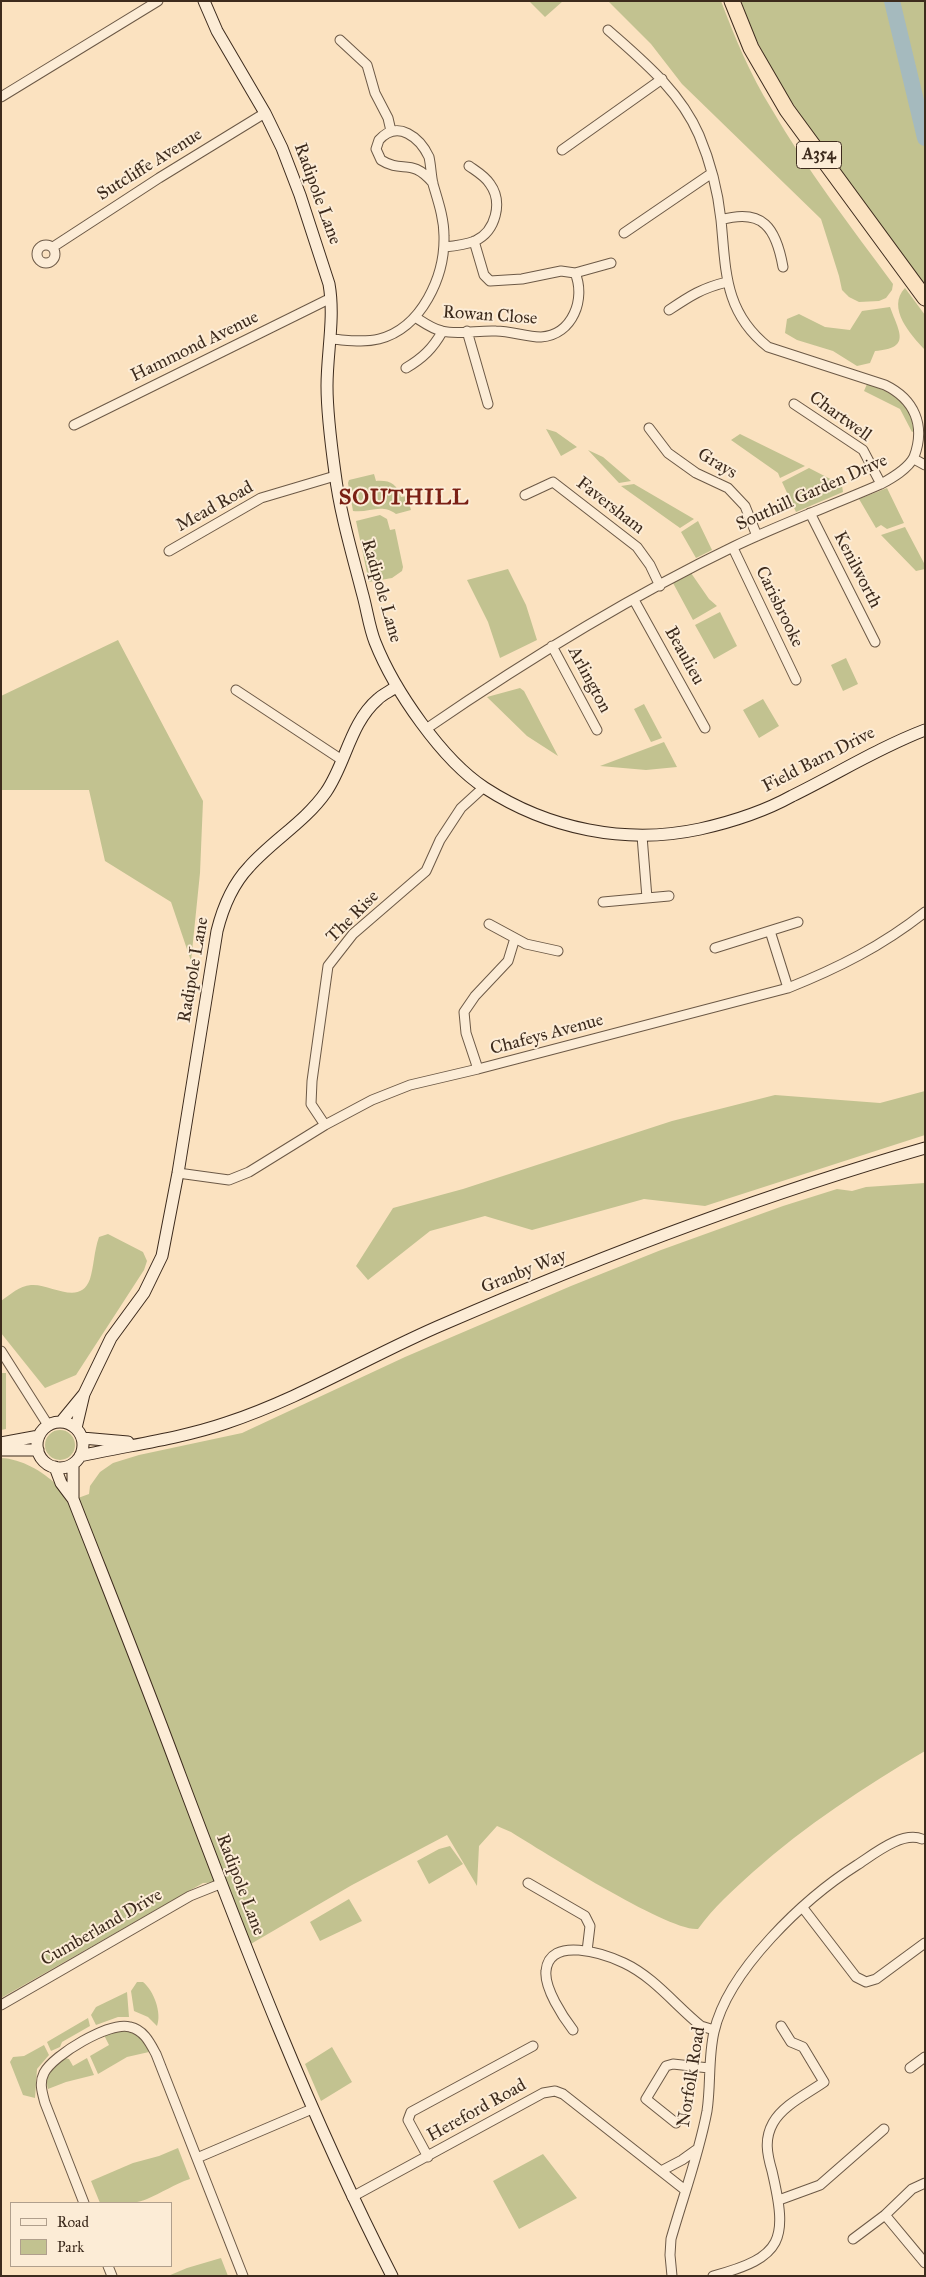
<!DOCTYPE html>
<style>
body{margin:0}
#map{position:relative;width:926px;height:2277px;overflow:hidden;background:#fbe2c0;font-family:"IM FELL Great Primer",serif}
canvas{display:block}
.frame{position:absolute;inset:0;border:2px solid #3d2b1d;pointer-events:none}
.legend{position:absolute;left:10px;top:2202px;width:162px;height:65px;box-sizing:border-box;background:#fcecd6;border:1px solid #b09f8c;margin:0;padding:6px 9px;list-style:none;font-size:15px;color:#3d2b1d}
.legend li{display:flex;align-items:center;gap:10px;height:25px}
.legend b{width:25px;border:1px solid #b09f8c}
</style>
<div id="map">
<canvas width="926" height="2277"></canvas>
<div class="frame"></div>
<ul class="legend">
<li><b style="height:6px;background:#fcecd6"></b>Road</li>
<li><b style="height:14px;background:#c2c290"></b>Park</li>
</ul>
</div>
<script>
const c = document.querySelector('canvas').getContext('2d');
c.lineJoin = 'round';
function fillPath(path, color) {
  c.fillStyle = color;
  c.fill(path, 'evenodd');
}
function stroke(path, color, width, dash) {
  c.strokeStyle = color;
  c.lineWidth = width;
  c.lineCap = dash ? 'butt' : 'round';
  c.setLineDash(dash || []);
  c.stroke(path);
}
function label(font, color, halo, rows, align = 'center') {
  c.font = font + ' "IM FELL Great Primer",serif';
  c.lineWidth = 4;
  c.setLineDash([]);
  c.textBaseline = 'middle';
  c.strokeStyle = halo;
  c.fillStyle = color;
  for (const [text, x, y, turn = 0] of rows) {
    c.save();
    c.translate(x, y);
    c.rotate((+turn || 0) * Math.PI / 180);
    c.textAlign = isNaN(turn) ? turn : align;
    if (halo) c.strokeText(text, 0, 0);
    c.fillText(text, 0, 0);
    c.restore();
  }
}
fillPath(new Path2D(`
 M529 1H563L545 17Z
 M608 1H721C735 38 750 74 771 108 807 170 851 227 893 284L892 290 886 298 879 301 859 302 849 297 842 290 839 276 821 219 682 84 651 44Z
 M741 1H925V286C895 246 866 206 837 166 800 115 761 62 741 1Z
 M905 288 925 315V350C911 335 886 308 905 288Z
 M890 307C899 332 912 348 875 351L870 363 857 366 833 351 797 340 785 333 787 319 799 314 825 327 850 330 862 311Z
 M867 384C893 393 910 400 914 431L912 432 900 409 864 391Z
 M546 429 556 432 577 447 561 456Z
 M740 434 805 466 780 478 778 473 731 440Z
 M588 450 603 457 631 481 619 483Z
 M809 468 842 485 843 492 796 512 782 482Z
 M374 474 376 481C390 480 397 484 401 497L407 496 411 510 396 514C381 503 370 513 353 511L348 483 349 480Z
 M634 484 694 519 680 528 621 486Z
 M887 488 904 523 887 529 881 525 876 528 859 499Z
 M380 515 387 519 390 530 395 529 403 567 402 571 392 578 369 582 356 521Z
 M698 521 712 550 696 558 681 532Z
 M905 527 925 565V569L916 571 881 535Z
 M508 569 526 605 537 640 500 658 488 622 467 580Z
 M691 573 709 599 717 606 693 620 673 583Z
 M720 612 737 646 714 659 695 625Z
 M118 640 203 801 200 873 191 961 171 902 105 861 89 790H1V696Z
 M846 658 858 684 843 691 831 665Z
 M520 688 524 691 558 756 527 736 487 697Z
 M763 699 779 726 759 738 743 710Z
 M644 704 662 738 651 742 634 709Z
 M664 742 677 767 646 770 600 766Z
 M925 1091V1135L705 1206 644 1199 532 1230 485 1216 430 1231 368 1280 356 1266 393 1208 463 1189 672 1121 775 1095 880 1103Z
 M925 1183V1751C864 1787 806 1825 753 1872 733 1890 714 1907 698 1929 669 1932 542 1851 511 1832L497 1826 479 1846 477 1886 447 1835 352 1885 249 1945 225 1882 203 1883 1 1998V1458C22 1459 42 1471 57 1485 61 1490 63 1497 67 1502L89 1494 90 1486 100 1472 113 1463 139 1455 242 1433 405 1357 571 1286 661 1250 783 1206 837 1189 852 1191 866 1187Z
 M108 1234 143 1252 147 1261 144 1270 76 1375 45 1388 1 1333V1301C11 1294 19 1286 31 1285 50 1283 80 1307 90 1279 94 1266 94 1251 99 1237Z
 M1 1373H6V1429L1 1430Z
 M45 1445a15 15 0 1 1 30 0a15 15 0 1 1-30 0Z
 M450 1846 463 1864 429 1884 417 1861 439 1849Z
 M349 1899 362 1921 320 1941 310 1922Z
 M137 1982H143C154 1991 162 2013 157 2026L148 2017 134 2011 131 1991Z
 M127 1992 129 2017H118L96 2025 91 2015 96 2007Z
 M88 2018 90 2026 62 2042 60 2047 51 2051 47 2042Z
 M124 2030C137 2034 144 2038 149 2052L127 2057 98 2074 90 2056 109 2045 104 2035Z
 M44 2045 49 2055 37 2069 35 2098 23 2095 10 2062 13 2057 24 2056Z
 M332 2047 352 2082 321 2101 305 2064Z
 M65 2058 69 2059 73 2066 87 2058 94 2075 66 2082 48 2089C44 2074 54 2065 65 2058Z
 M178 2148 190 2179C174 2184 162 2193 147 2199 133 2205 115 2203 100 2203L91 2181 133 2163 159 2156Z
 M543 2154 577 2198 519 2229 493 2181Z
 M221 2258 228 2276H168L187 2268Z`), '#c2c290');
stroke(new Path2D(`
 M892 1 925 138`), '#a5babe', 16);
const street = new Path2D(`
 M340 40 367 65 375 93 388 118 391 131
 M1 97 158 1
 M562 150 662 79
 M721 220C763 208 776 228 783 267
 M624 233 712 173
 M474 241 484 275 490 281 522 279 561 271 575 273 611 263
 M37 254a9 9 0 1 1 18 0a9 9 0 1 1-18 0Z
 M53 247 159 178 265 113
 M444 247C455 246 465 245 475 241 496 231 503 202 490 184 485 176 476 171 469 166
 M669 310C690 296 702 288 727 282
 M415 317C423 322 432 329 442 331 458 335 479 330 496 331 511 331 526 337 541 337 573 335 586 298 575 273
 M467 331 488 404
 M330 339C347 340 363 343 379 339 422 328 445 276 444 236 444 218 438 201 433 184 431 175 431 166 429 157 420 138 398 119 379 140L376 149 381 160C403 174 411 157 433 183
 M406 368C423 358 433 348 442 332
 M794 404 863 450 881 484
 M74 425 331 298
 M649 428 668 453 696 473 728 488 745 506 757 536
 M914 459 925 465
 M525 495 553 482 637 547 650 565 660 586
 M810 513 875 642
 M733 548 796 680
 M169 551 261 498 335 476
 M634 600 705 728
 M552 646 597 730
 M236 690 342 760
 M426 729C525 661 627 598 735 546 783 523 833 505 881 484 892 478 908 469 914 457 926 425 914 399 885 385L768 347C724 312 726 271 721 220 718 192 710 161 699 135 680 91 643 61 608 30
 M642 836 647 898
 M603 902 669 896
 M489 924 526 944 558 951
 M770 931 788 988
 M715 948 798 922
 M478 1069 466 1033 464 1012 475 996 508 961 515 938
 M325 1125 311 1104 312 1081 328 966 353 934 426 871 440 840 461 808 484 787
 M178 1173 229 1180 249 1172 325 1125 372 1100 410 1085 478 1069 788 988C838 968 882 946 925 912
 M1 1351 48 1425
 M528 1883 585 1916 590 1926 587 1951
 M803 1908 856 1977 866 1982 876 1979 925 1943
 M1 2005 190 1896 220 1884
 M573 2030C563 2017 544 1988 546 1971 549 1935 605 1954 624 1963 654 1977 676 2006 701 2026L714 2030
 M910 2068 925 2057
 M676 2123 646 2099 666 2066 673 2064 709 2068
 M428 2157 408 2120 411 2112 533 2046
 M197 2158 312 2109
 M661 2171 682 2160 696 2150
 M352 2197 543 2093 555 2091 563 2094 685 2190
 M779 2200 820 2185 884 2129
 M84 2203 45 2103C42 2092 39 2083 44 2073 53 2055 110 2021 130 2027 144 2030 150 2043 156 2054L243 2276
 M885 2215 925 2263
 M853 2239 885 2215 912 2189 925 2183
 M108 2266 112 2276
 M672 2276 670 2255 671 2239C683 2197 699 2154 707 2111 711 2085 708 2058 714 2032 728 1970 805 1898 857 1865 874 1854 902 1831 922 1839
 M713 2276C784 2257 788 2240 772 2171 767 2154 764 2139 773 2123 783 2105 807 2094 824 2082L803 2047 791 2042 781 2026`);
const secondary = new Path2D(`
 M204 1 217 31 265 113 282 148 300 195 329 284C335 318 327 352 327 386 327 415 331 444 335 473 340 513 352 553 362 592 367 609 369 627 375 642 394 690 442 760 485 788 548 829 626 845 700 829 731 822 765 811 792 796 837 774 878 748 925 730
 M61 1422 84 1394 111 1338 144 1293 162 1256 178 1173 217 931C223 907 232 885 249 867 273 840 305 822 326 792 346 763 350 723 378 699 383 694 391 691 397 686
 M37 1445a23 23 0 1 1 46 0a23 23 0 1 1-46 0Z
 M76 1428 84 1394
 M82 1438 128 1442
 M1 1443 39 1436
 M1 1450H38
 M80 1456C129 1445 179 1439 226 1423 302 1398 371 1355 444 1324 601 1256 761 1195 925 1148
 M73 1464V1499
 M55 1467 61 1483 73 1499C109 1591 146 1683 180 1775 244 1945 309 2114 392 2276`);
const highway = new Path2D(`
 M732 1 751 48 787 110 925 298`);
stroke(street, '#6c5946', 11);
stroke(secondary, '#3d2b1d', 13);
stroke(highway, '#3d2b1d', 17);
stroke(street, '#fcecd6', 9);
stroke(secondary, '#fcecd6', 11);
stroke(highway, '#fbe2c0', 15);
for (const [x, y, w] of [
 [819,155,45]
]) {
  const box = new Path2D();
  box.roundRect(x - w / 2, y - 13.5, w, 27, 4);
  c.fillStyle = '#fcecd6';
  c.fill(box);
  stroke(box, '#3d2b1d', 1);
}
label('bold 16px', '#3d2b1d', null, [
 ["A354",819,155]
]);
label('18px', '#3d2b1d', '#fcecd6', [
 ["Sutcliffe Avenue",150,165,-32],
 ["Radipole Lane",317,194,70],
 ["Rowan Close",490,316,4],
 ["Hammond Avenue",195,347,-26],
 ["Chartwell",840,417,36],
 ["Grays",717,464,31],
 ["Southill Garden Drive",812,493,-24],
 ["Faversham",610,506,38],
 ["Mead Road",215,507,-29],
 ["Kenilworth",857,570,63],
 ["Radipole Lane",381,591,74],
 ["Carisbrooke",779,607,64],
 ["Beaulieu",684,656,61],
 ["Arlington",589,680,62],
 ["Field Barn Drive",819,760,-27],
 ["The Rise",353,917,-45],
 ["Radipole Lane",194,970,-80],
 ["Chafeys Avenue",547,1035,-15],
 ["Granby Way",524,1272,-22],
 ["Radipole Lane",240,1885,69],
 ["Cumberland Drive",102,1928,-30],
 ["Norfolk Road",692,2077,-81],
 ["Hereford Road",477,2111,-29]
]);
c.letterSpacing = '1px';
label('bold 22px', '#7a1f14', '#fcecd6', [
 ["SOUTHILL",404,499]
]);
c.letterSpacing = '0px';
</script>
